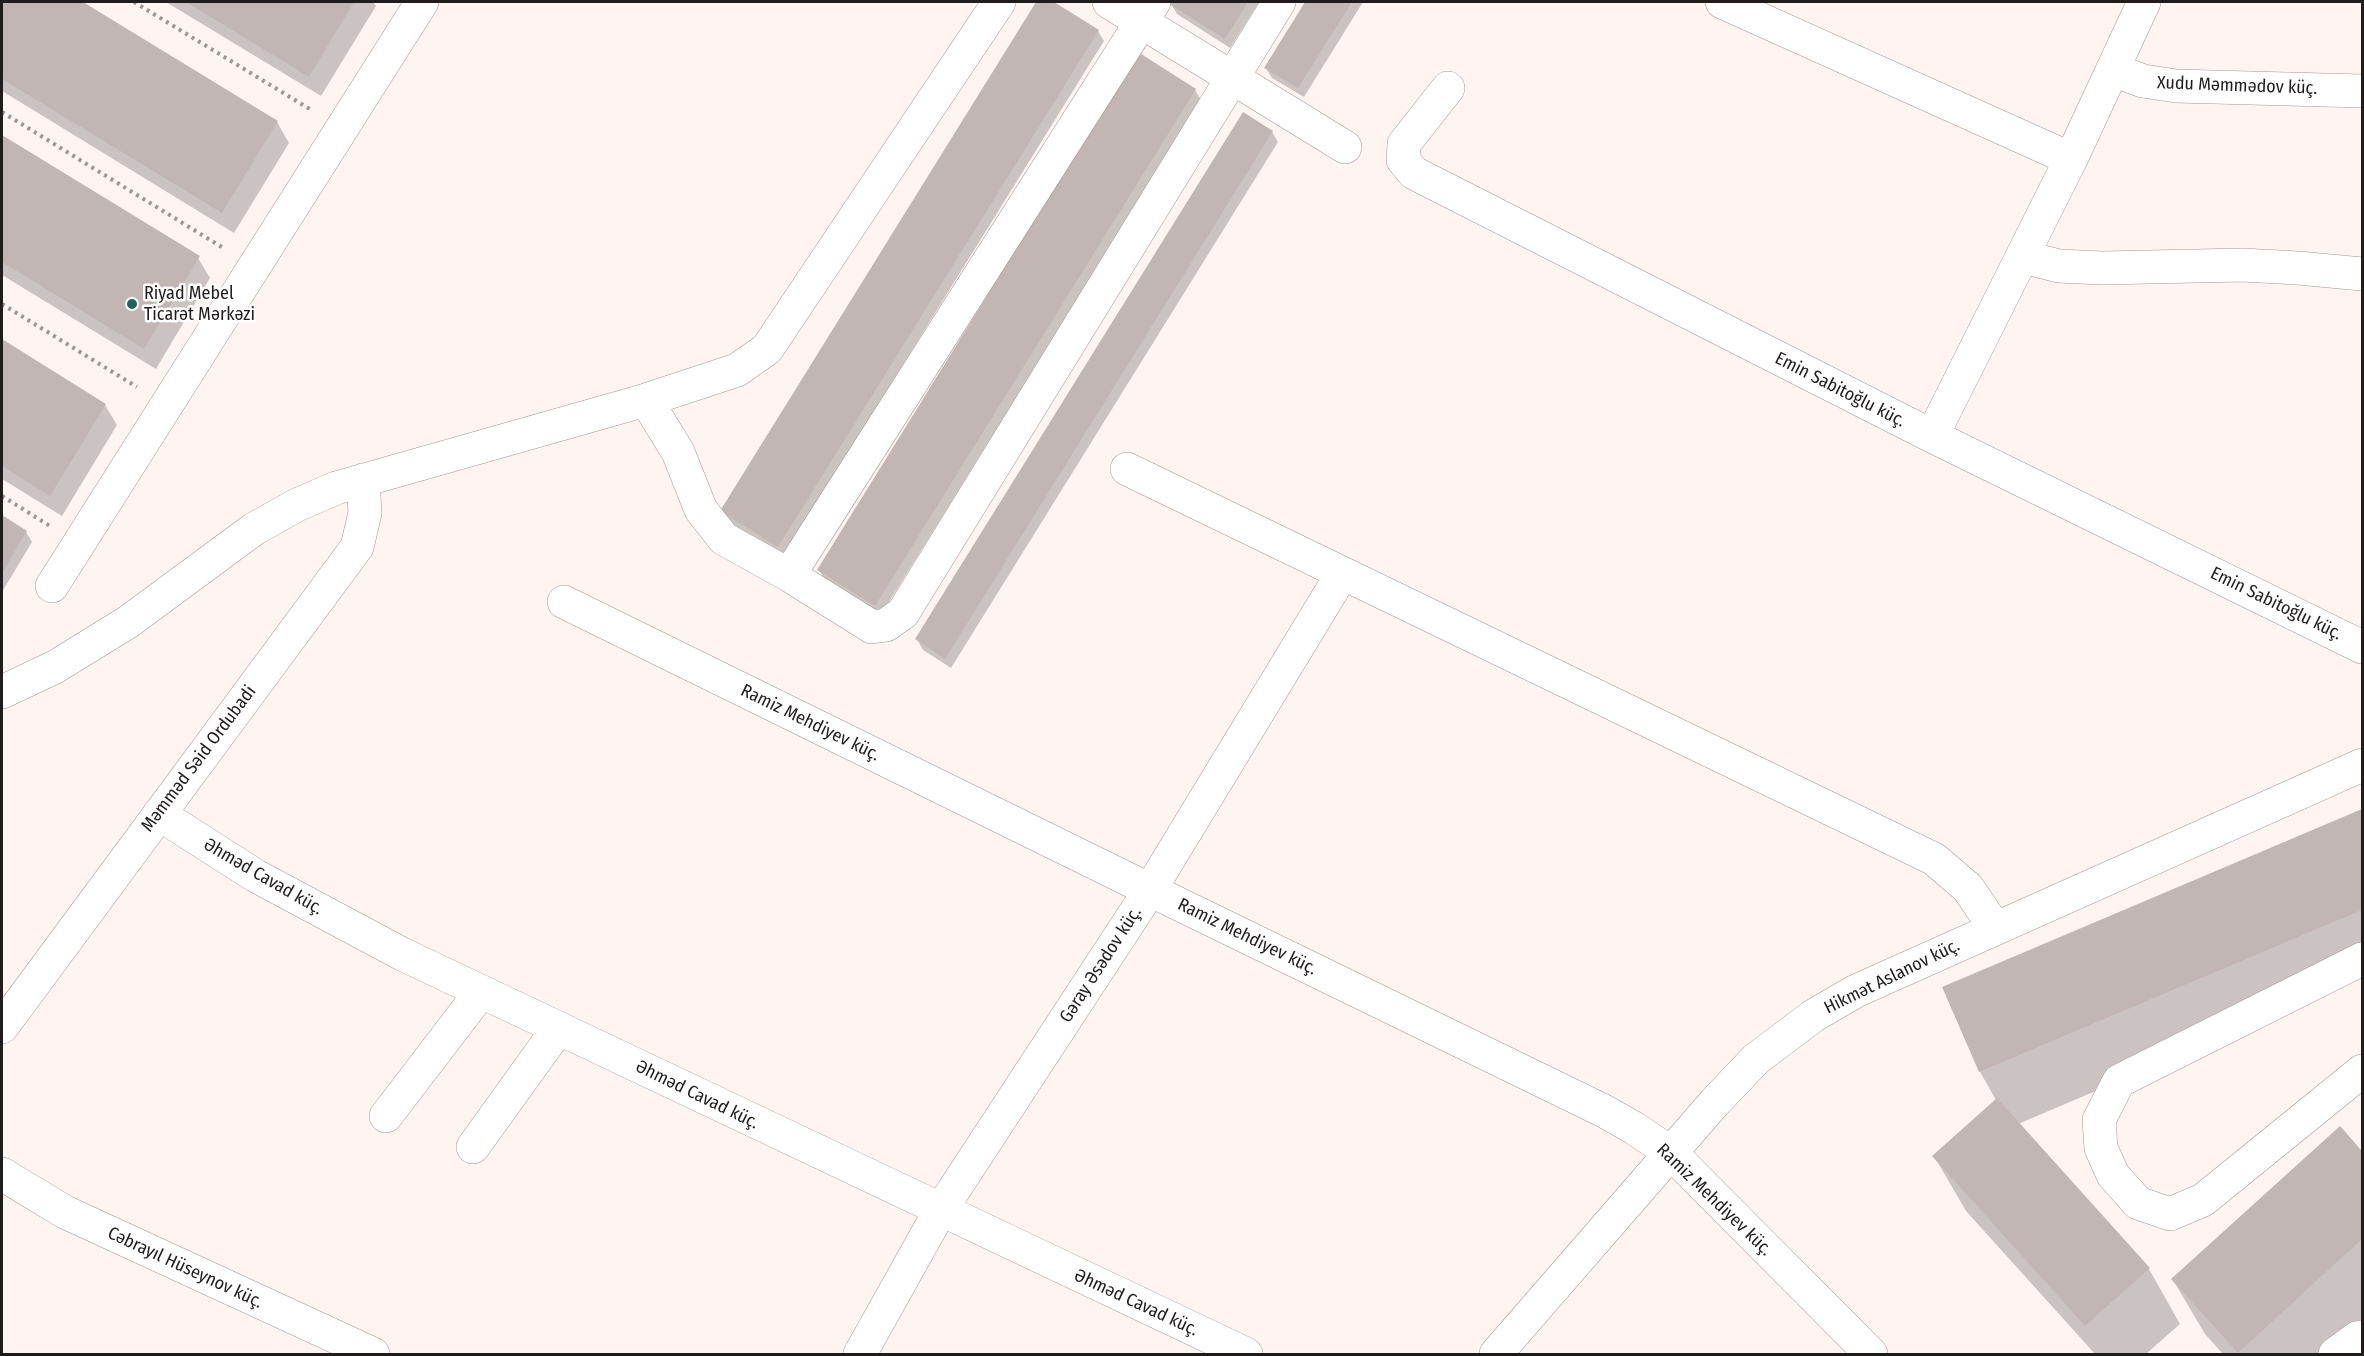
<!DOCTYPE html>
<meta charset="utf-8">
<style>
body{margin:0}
#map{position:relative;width:2364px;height:1356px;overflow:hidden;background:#fef4f2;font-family:"Fira Sans Condensed",sans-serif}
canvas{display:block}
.frame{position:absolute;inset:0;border:3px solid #211c1c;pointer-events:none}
</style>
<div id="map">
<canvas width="2364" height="1356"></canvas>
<div class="frame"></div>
</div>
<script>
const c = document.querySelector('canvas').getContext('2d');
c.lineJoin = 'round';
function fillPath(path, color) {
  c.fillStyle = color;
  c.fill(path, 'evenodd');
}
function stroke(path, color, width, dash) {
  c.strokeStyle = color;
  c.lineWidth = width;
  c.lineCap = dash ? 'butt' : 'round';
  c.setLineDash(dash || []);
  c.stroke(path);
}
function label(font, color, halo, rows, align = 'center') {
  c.font = font + ' "Fira Sans Condensed",sans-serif';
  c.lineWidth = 5;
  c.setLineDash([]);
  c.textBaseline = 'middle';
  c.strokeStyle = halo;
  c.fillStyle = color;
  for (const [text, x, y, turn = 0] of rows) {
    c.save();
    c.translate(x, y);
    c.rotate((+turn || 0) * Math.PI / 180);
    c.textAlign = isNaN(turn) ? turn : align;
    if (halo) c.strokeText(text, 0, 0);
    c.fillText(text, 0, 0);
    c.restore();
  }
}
fillPath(new Path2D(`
 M2 2H80L277 122 289 143 234 233 2 91Z
 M166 2H373L376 6 321 96Z
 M1038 2H1052L1098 31 1104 41 784 556 727 521 721 511Z
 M1173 2H1259L1230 48 1177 14 1171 4Z
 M1307 2H1363L1304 97 1272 78 1266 68Z
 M1195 90 1201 100 881 615 825 580 819 570Z
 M1272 132 1278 142 951 668 923 650 917 639Z
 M2 137 198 258 210 278 156 369 2 275Z
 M2 341 105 405 117 425 62 516 2 479Z
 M2 517 26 532 32 542 2 592Z
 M2362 810V978L2018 1124 2149 1269 2180 1324 2146 1354H2095L1966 1211 1934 1156 1996 1100 1980 1072 1944 988Z
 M2340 1128 2362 1153V1322L2327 1354H2223L2205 1334 2173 1280Z`), '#0003');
fillPath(new Path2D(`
 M2 2H83L278 121 222 213 2 79Z
 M186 2H354L309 77Z
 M1036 2H1054L1099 30 778 547 720 511Z
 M1171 2H1248L1225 39 1169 4Z
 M1305 2H1352L1298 88 1264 68Z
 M1138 52 1196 89 875 606 817 570Z
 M1243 112 1273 131 945 659 915 639Z
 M2 135 200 256 144 349 2 262Z
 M2 339 106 404 50 496 2 466Z
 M2 515 27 531 2 573Z
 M2362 809V910L1979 1072 1942 987Z
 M1997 1098 2150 1268 2085 1326 1932 1156Z
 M2340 1126 2362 1151V1239L2238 1353 2171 1279Z`), '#c1b6b4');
const minor = new Path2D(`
 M1109 2 1345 147
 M1722 2 2071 159
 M2114 70 2143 81 2176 86 2362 91
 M1448 88 1404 144 1403 160 1414 173 1932 436 2362 647
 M2023 257 2059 266 2102 268 2242 265 2298 268 2362 274
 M646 400 678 452 701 510 724 539 789 575 872 627 886 625 903 613 1279 2
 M1932 436 2071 159 2144 2
 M1127 469 1934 859 1968 888 1995 928
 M789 575 1154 2
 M52 586 422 2
 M564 602 1150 890 1604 1111 1634 1128 1671 1153 1871 1354
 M2 692 55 667 128 622 254 529 297 505 336 488 646 400 737 370 767 349 999 2
 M159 814 256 876 402 954 1246 1354
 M2362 959 2119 1081 2099 1120 2101 1148 2113 1175 2138 1203 2170 1214 2203 1200 2362 1071
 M2 1027 357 547 365 513 363 480
 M386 1116 481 992
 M473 1147 558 1029
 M2 1174 65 1212 373 1354
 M860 1354 940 1211 1150 890 1342 574
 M1496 1354 1715 1102 1756 1059 1813 1016 1856 991 2362 765
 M2335 1354 2357 1338 2362 1337`);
stroke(minor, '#a39795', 34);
stroke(new Path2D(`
 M134 2 313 111
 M2 112 225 249
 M2 304 137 387
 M2 496 50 526`), '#9e9695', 4, [3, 4.5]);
stroke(minor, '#fff', 33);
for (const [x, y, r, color] of [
 [132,304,6,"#1e665c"]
]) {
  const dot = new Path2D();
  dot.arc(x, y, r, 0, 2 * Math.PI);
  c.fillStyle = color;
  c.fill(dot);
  stroke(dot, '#fff', 2);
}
label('18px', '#211c1c', '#fff', [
 ["Xudu Məmmədov küç.",2237,86,2],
 ["Emin Sabitoğlu küç.",1840,390,27],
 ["Emin Sabitoğlu küç.",2276,604,26],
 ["Ramiz Mehdiyev küç.",810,723,26],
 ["Məmməd Səid Ordubadi",199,759,-53],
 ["Əhməd Cavad küç.",263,877,30],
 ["Ramiz Mehdiyev küç.",1247,937,26],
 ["Gəray Əsədov küç.",1101,965,-57],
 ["Hikmət Aslanov küç.",1892,977,-26],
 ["Əhməd Cavad küç.",697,1095,26],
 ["Ramiz Mehdiyev küç.",1714,1200,44],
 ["Cəbrayıl Hüseynov küç.",185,1268,25],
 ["Əhməd Cavad küç.",1136,1303,25]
]);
label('18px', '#211c1c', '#fff', [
 ["Riyad Mebel",144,294],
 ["Ticarət Mərkəzi",144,315]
], 'left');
</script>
